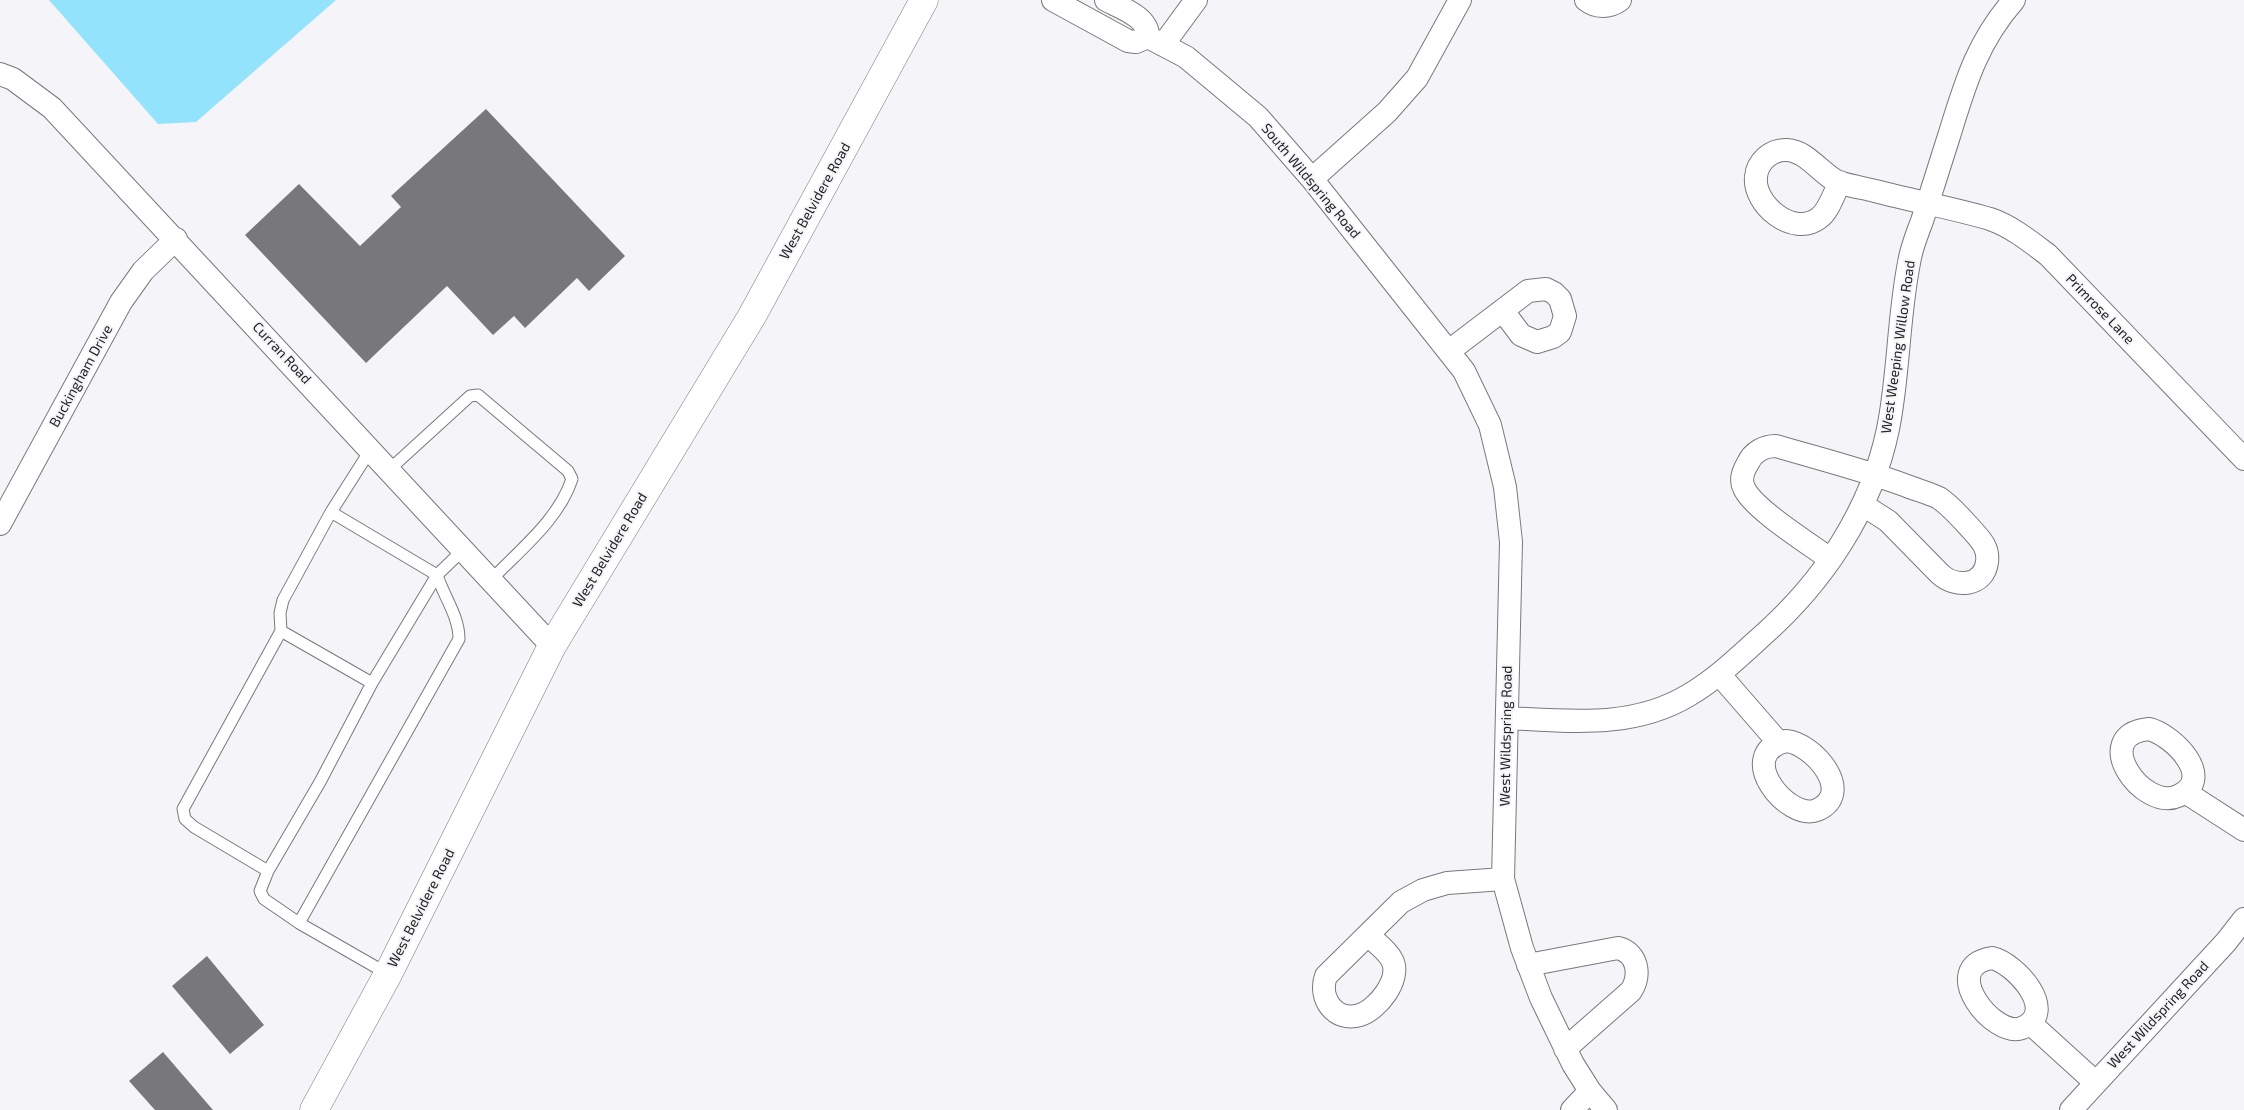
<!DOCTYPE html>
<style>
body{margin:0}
canvas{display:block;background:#f5f4f9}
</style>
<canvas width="2244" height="1110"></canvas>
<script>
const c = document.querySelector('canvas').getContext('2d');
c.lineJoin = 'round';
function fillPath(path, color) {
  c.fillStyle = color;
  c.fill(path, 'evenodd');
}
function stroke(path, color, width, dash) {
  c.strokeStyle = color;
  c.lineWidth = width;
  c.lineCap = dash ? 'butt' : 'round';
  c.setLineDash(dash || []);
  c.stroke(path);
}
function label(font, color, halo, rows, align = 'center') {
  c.font = font + ' "Exo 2",sans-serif';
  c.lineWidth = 4;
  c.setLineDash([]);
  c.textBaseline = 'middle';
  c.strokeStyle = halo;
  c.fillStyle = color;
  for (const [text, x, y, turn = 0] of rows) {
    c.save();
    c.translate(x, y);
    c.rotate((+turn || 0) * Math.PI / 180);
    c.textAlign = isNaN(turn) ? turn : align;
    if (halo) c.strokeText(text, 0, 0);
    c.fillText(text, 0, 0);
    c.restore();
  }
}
fillPath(new Path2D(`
 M49 0H336L196 122 158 124Z`), '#92e3fb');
fillPath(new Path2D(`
 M486 109 625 256 589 291 577 278 525 328 514 316 493 335 447 286 366 363 245 235 299 184 360 246 401 207 391 196Z
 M207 956 264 1025 230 1054 172 986Z
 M163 1052 213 1110H155L129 1081Z`), '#78777b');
const service = new Path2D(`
 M390 469 470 396 478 395 568 471 572 479C559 519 521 549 492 579
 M331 512 371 449
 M281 631 372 683
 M268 871 320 782 372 683 437 575
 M299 923 459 639C459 616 444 597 437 575
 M388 974 299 923 264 899 260 891 268 871 194 827 185 819 183 809 281 631 280 613 283 600 331 512 437 575 464 549`);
const minor = new Path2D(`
 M1053 0 1128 41 1136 42 1148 37
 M1106 0C1121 8 1149 17 1148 37
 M1586 0C1596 8 1609 8 1620 0
 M1148 37 1186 57 1258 117 1312 179 1464 371 1490 425 1505 487 1511 542 1503 879 1522 948 1541 998 1573 1064 1590 1091 1606 1110
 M1163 45 1196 0
 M0 74 13 79 52 108 552 646
 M1312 179 1387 112 1417 78 1460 0
 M1840 182C1834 193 1829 211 1819 218 1793 238 1753 204 1756 177 1757 162 1771 149 1787 150 1807 151 1821 174 1838 182 1850 186 1863 188 1875 191 1913 201 1953 208 1990 219 2011 226 2031 242 2048 255L2244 459
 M1449 351 1528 291 1546 289 1554 293 1560 299 1565 316 1560 332 1553 337 1537 342 1521 335 1503 311
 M0 524 121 302 143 271 176 239
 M1830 559C1810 544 1753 509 1744 488 1740 480 1743 471 1748 463 1753 452 1764 446 1776 446 1820 459 1864 470 1907 486 1917 490 1929 493 1939 498 1951 506 1962 519 1972 530 1981 540 1989 548 1987 562 1984 587 1955 588 1940 574L1888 521 1863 505
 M1719 674 1779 743
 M1507 718C1569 721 1633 729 1689 695 1716 679 1739 657 1762 636 1823 582 1871 511 1888 429 1899 375 1898 318 1909 263 1911 249 1917 234 1922 221 1931 192 1940 164 1949 136 1965 84 1977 42 2014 0
 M2149 729C2173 735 2217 779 2178 796 2143 812 2088 735 2149 729Z
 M1786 741C1813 743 1856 793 1817 810 1788 822 1733 754 1786 741Z
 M2185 792 2244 830
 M1368 935C1376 943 1387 950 1392 960 1402 979 1377 1010 1360 1015 1335 1023 1318 998 1326 976L1401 902 1423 890 1447 883 1503 879
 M1992 958C2015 963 2060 1012 2022 1028 1994 1039 1937 967 1992 958Z
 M1528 965 1618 948C1638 953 1641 975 1631 991L1565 1049
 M2030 1023 2095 1082
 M1572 1110 1590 1091
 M2071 1110 2226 942 2244 919`);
const primary = new Path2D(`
 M314 1110 388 974 552 646 752 316 924 0`);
stroke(service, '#79797d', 13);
stroke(minor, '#79797d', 24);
stroke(primary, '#79797d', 29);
stroke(service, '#fff', 11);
stroke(minor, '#fff', 22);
stroke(primary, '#fff', 28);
label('14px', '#222223', '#f5f4f9', [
 ["South Wildspring Road",1311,181,50],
 ["West Belvidere Road",815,201,-61],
 ["Primrose Lane",2100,309,46],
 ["West Weeping Willow Road",1898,347,-82],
 ["Curran Road",282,353,47],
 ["Buckingham Drive",81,376,-61],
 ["West Belvidere Road",610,550,-59],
 ["West Wildspring Road",1506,736,-89],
 ["West Belvidere Road",421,908,-63],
 ["West Wildspring Road",2158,1015,-47]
]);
</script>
